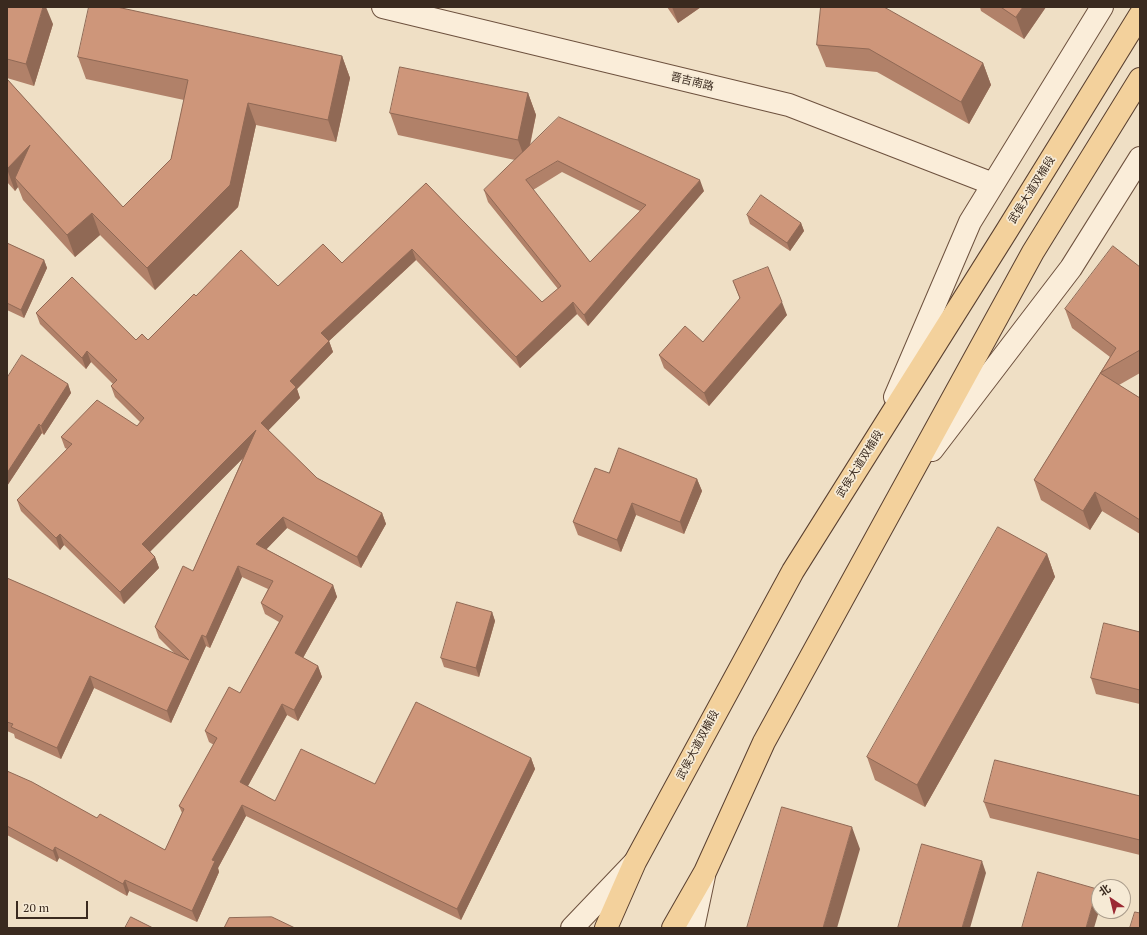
<!DOCTYPE html>
<meta charset="utf-8">
<style>
body{margin:0}
#map{position:relative;width:1147px;height:935px;overflow:hidden;background:#efdfc5;font-family:"PT Serif","Noto Sans SC",serif}
canvas{display:block}
.frame{position:absolute;inset:0;border:8px solid #3a2a1f;pointer-events:none}
.north{position:absolute;left:1091px;top:879px;width:40px;height:40px;box-sizing:border-box;background:#f6ead5;border:1px solid #ab9d8c;border-radius:50%;rotate:325deg;font-size:11px;font-weight:700;line-height:16px;text-align:center;color:#3a2a1f}
.north::after{content:'';display:block;margin:auto;width:14px;height:18px;background:#9b2933;clip-path:polygon(50% 0,100% 100%,50% 72%,0 100%)}
.scale{position:absolute;left:16px;top:901px;width:72px;height:18px;box-sizing:border-box;border:2px solid #3a2a1f;border-top:0;padding-left:5px;font-size:12px;line-height:14px;white-space:nowrap;color:#3a2a1f;-webkit-text-stroke:3px #f6ead5;paint-order:stroke}
</style>
<div id="map">
<canvas width="1147" height="935"></canvas>
<div class="frame"></div>
<div class="north">北</div>
<div class="scale">20 m</div>
</div>
<script>
const c = document.querySelector('canvas').getContext('2d');
c.lineJoin = 'round';
function stroke(path, color, width, dash) {
  c.strokeStyle = color;
  c.lineWidth = width;
  c.lineCap = dash ? 'butt' : 'round';
  c.setLineDash(dash || []);
  c.stroke(path);
}
function fillPath(path, color) {
  c.fillStyle = color;
  c.fill(path, 'evenodd');
}
function label(font, color, halo, rows, align = 'center') {
  c.font = font + ' "PT Serif","Noto Sans SC",serif';
  c.lineWidth = 3.5;
  c.setLineDash([]);
  c.textBaseline = 'middle';
  c.strokeStyle = halo;
  c.fillStyle = color;
  for (const [text, x, y, turn = 0] of rows) {
    c.save();
    c.translate(x, y);
    c.rotate((+turn || 0) * Math.PI / 180);
    c.textAlign = isNaN(turn) ? turn : align;
    if (halo) c.strokeText(text, 0, 0);
    c.fillText(text, 0, 0);
    c.restore();
  }
}
const secondary = new Path2D(`
 M383 7 789 105 993 184
 M895 397 970 222 1102 7
 M932 450 1071 268 1140 158
 M572 928 634 863
 M693 928 704 876`);
const primary = new Path2D(`
 M606 928 635 862 793 571 1006 232 1140 15
 M673 928 705 872 764 742 1033 252 1140 79`);
stroke(secondary, '#6d513e', 24);
stroke(primary, '#593f2f', 24);
stroke(secondary, '#faedd9', 22);
stroke(primary, '#f3d19c', 22);
fillPath(new Path2D(`
 M7 7 53 24 34 86 7 78Z
 M667 7H701L678 23Z
 M821 7 983 63 991 85 969 124 877 72 826 67 817 45Z
 M980 7H1046L1024 39 981 11Z
 M342 56 350 78 336 142 256 125 238 207 155 290 100 235 75 257 23 200 18 187 15 191 7 182V79L123 207 171 159 184 100 86 79 78 57Z
 M528 93 536 115 530 146 704 191 588 326 577 314 520 368 416 260 329 341 333 352 297 389 300 398 268 430 317 478 382 513 386 524 361 568 287 528 266 549 333 585 337 597 303 658 318 666 322 677 298 721 287 715 248 786 275 801 531 758 535 769 461 920 246 816 218 868 219 872 197 922 129 891 127 896 59 858 57 862 7 835V771L97 818 165 850 182 813 179 806 214 745 209 742 205 731 240 693 279 622 265 614 261 603 268 589 242 577 210 648 206 646 171 723 94 688 61 759 15 738 14 734 7 731V578L175 654 159 638 155 627 193 571 243 458 150 551 155 557 159 568 124 604 64 545 60 550 21 511 17 500 67 449 65 448 61 437 137 426 140 422 115 397 111 386 113 384 91 362 86 369 40 324 36 313 136 340H148L196 296 278 286 342 263 426 183 542 302 558 289 488 202 484 190 515 160 398 135 390 113ZM562 172 640 211 590 262 533 190Z
 M747 215 801 223 804 231 790 251 750 224Z
 M7 243 44 260 47 268 24 318 7 310Z
 M1140 267V373L1119 385 1140 398V534L1102 511 1090 530 1041 500 1034 480 1110 357 1072 328 1065 309Z
 M733 281 787 315 709 406 664 368 659 355 703 342 740 299Z
 M7 378 68 384 71 393 44 435 42 433 7 486Z
 M609 473 697 479 702 491 684 534 636 515 621 552 578 535 573 522Z
 M1047 554 1055 577 925 807 875 780 867 757Z
 M492 612 495 621 479 677 444 667 441 658Z
 M1140 632V704L1096 694 1091 678Z
 M1140 796V855L990 818 984 802Z`), '#b18169');
fillPath(new Path2D(`
 M43 7H46L53 24 34 86 26 64Z
 M672 7H701L678 23Z
 M1023 7H1046L1024 39 1016 17Z
 M342 56 350 78 336 142 328 120Z
 M983 63 991 85 969 124 961 102Z
 M528 93 536 115 526 162 518 140Z
 M248 103 256 125 238 207 155 290 147 268Z
 M30 145 15 178 18 187 15 191 7 169Z
 M700 180 704 191 588 326 584 315Z
 M92 213 100 235 75 257 67 235Z
 M801 223 804 231 790 251 787 243Z
 M412 249 416 260 329 341 333 352 297 389 300 398 265 434 261 423 290 381 321 333Z
 M44 260 47 268 24 318 21 310Z
 M573 302 577 314 520 368 516 357Z
 M782 302 787 315 709 406 704 393Z
 M87 351 91 362 86 369 82 358Z
 M68 384 71 393 44 435 41 426Z
 M39 424 42 433 7 486V473Z
 M256 430 260 441 147 555 142 544Z
 M697 479 702 491 684 534 680 522Z
 M1095 492 1102 511 1090 530 1083 511Z
 M632 503 636 515 621 552 617 540Z
 M382 513 386 524 361 568 357 557Z
 M283 517 287 528 261 555 256 544Z
 M60 534 64 545 60 550 56 538Z
 M1047 554 1055 577 925 807 917 785Z
 M155 557 159 568 124 604 120 592Z
 M238 566 242 577 210 648 206 637Z
 M333 585 337 597 299 665 295 653Z
 M492 612 495 621 479 677 476 668Z
 M202 635 206 646 171 723 167 711Z
 M318 666 322 677 298 721 294 710Z
 M90 676 94 688 61 759 57 748Z
 M282 704 287 715 244 793 240 782Z
 M531 758 535 769 461 920 457 909Z
 M242 805 246 816 218 868 219 872 197 922 192 911 212 860Z
 M852 827 860 849 837 928H823Z
 M55 847 59 858 57 862 53 851Z
 M982 861 986 873 970 928H962Z
 M125 880 129 891 127 896 123 884Z
 M1097 889 1099 895V911L1094 928H1086Z`), '#906955');
const building = new Path2D(`
 M7 7H43L26 64 7 59Z
 M89 7H117L342 56 328 120 248 103 230 185 147 268 92 213 67 235 15 178 30 145 7 169V79L123 207 171 159 188 80 78 57Z
 M821 7H884L983 63 961 102 869 49 817 45Z
 M1001 7H1023L1016 17Z
 M400 67 528 93 518 140 390 113Z
 M559 117 700 180 584 315 573 302 516 357 412 249 321 333 329 341 290 381 296 387 261 423 317 478 382 513 357 557 283 517 256 544 333 585 295 653 318 666 294 710 282 704 240 782 275 801 301 749 375 784 416 702 531 758 457 909 242 805 212 860 215 861 192 911 125 880 123 884 55 847 53 851 7 826V771L32 782 97 818 100 814 165 850 184 809 179 806 217 738 205 731 229 687 240 693 283 616 261 603 273 581 238 566 206 637 202 635 167 711 90 676 57 748 11 727 13 724 7 722V578L46 595 189 660 155 627 183 566 193 571 256 430 142 544 155 557 120 592 60 534 56 538 17 500 72 444 61 437 97 400 137 426 144 418 111 386 117 380 87 351 82 358 36 313 72 277 136 340 142 334 148 340 194 294 196 296 241 250 278 286 323 244 342 263 426 183 542 302 561 286 484 190ZM558 161 646 205 590 262 526 180Z
 M761 195 801 223 787 243 747 215Z
 M7 243 44 260 21 310 7 303Z
 M1113 246 1140 267V350L1100 373 1140 398V413L1139 414H1140V520L1095 492 1083 511 1034 480 1116 348 1065 309Z
 M768 267 782 302 704 393 659 355 685 326 703 342 740 298 733 281Z
 M22 355 68 384 41 426 39 424 7 473V378Z
 M619 448 697 479 680 522 632 503 617 540 573 522 595 468 609 473Z
 M998 527 1047 554 917 785 867 757Z
 M457 602 492 612 476 668 441 658Z
 M1104 623 1140 632V690L1091 678Z
 M995 760 1140 796V840L984 802Z
 M782 807 852 827 823 928H747Z
 M922 844 982 861 962 928H898Z
 M1038 872 1097 889 1086 928H1022Z
 M1135 912 1140 913V928H1130Z
 M131 917 153 928H125Z
 M272 917 295 928H224L229 918Z`);
fillPath(building, '#ce967a');
stroke(building, '#906955', 1);
label('11px', '#3a2a1f', '#f6ead5', [
 ["晋吉南路",692,82,14],
 ["武侯大道双楠段",1032,190,-58],
 ["武侯大道双楠段",860,464,-58],
 ["武侯大道双楠段",698,745,-62]
]);
</script>
